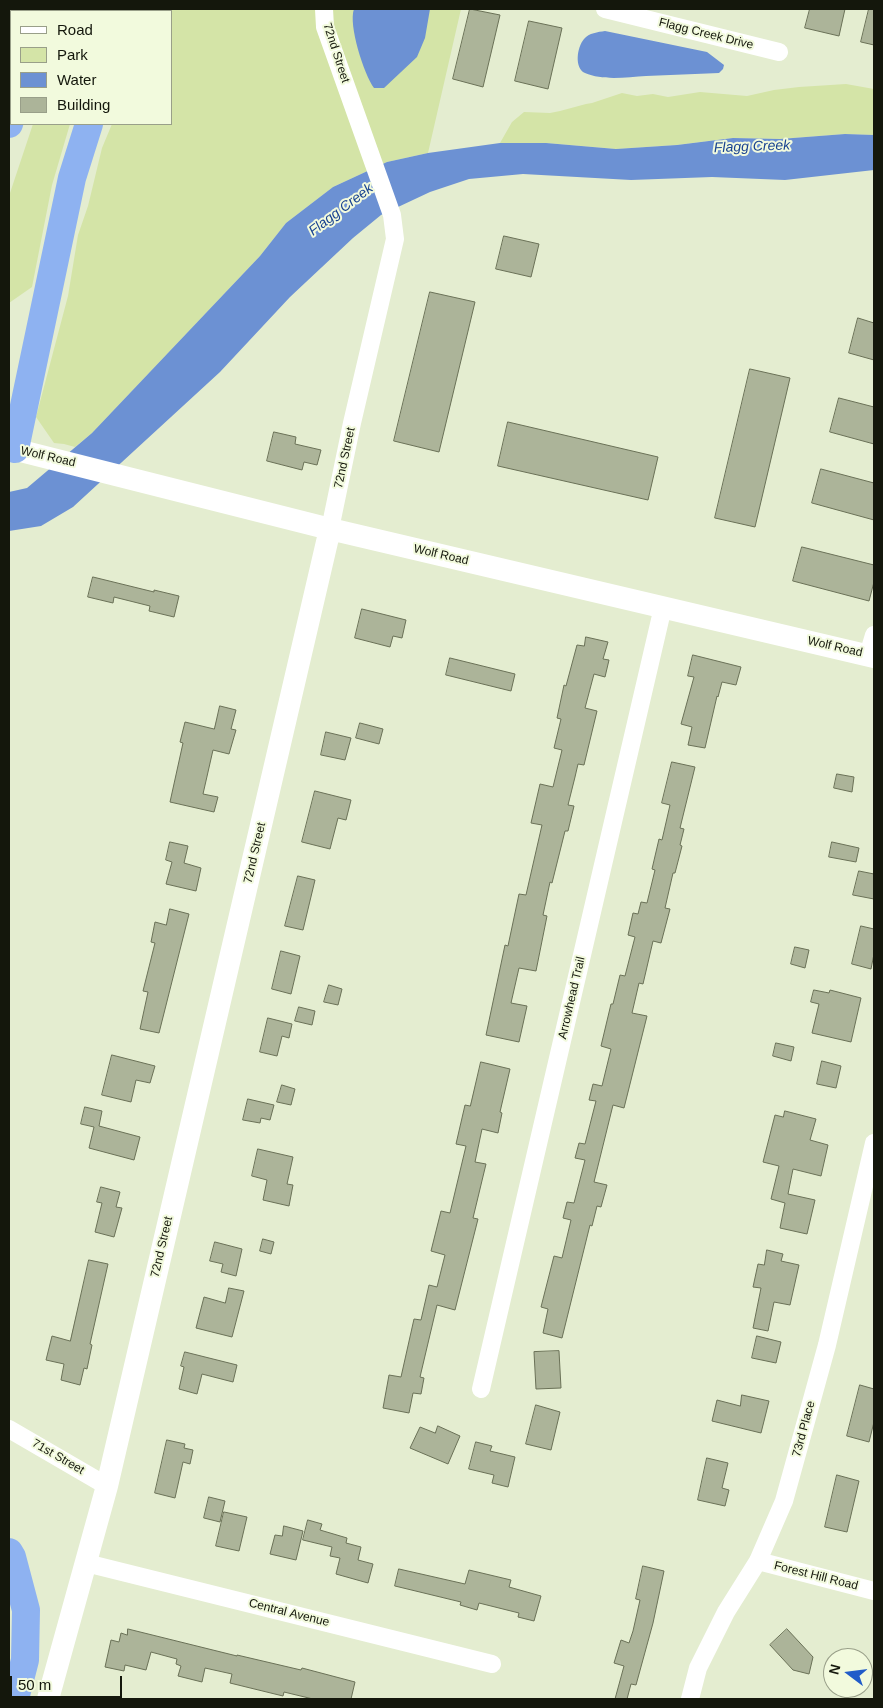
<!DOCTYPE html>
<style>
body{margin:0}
#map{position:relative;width:883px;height:1708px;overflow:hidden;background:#e4edd0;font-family:Helvetica,sans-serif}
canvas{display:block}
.frame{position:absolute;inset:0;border:10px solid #14170c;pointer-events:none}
.legend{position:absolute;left:10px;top:10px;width:162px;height:115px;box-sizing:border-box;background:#f2fadd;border:1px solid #999f89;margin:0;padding:6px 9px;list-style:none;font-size:15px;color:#14170c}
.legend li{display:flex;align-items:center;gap:10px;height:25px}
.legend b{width:25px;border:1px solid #999f89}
.north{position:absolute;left:823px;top:1648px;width:50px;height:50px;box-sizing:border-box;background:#f2fadd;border:1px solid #999f89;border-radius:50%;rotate:285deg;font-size:14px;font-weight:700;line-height:20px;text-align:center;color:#14170c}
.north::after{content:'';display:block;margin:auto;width:18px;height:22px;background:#215cc9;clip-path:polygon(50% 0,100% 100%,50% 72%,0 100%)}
.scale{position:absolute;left:10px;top:1676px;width:112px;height:22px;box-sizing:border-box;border:2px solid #14170c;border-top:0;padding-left:6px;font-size:15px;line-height:18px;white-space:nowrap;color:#14170c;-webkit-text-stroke:4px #f2fadd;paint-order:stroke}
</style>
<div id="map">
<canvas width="883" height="1708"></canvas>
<div class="frame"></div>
<ul class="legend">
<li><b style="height:6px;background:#fff"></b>Road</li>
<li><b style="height:14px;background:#d4e4a7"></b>Park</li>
<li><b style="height:14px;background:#6c91d3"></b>Water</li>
<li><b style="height:14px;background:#acb499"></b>Building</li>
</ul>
<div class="north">N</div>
<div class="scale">50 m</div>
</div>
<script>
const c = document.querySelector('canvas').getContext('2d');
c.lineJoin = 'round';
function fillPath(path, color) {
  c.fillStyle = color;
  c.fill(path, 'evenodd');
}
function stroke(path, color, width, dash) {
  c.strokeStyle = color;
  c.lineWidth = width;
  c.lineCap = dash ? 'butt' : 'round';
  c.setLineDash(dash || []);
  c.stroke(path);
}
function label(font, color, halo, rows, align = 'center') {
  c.font = font + ' Helvetica,sans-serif';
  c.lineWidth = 4;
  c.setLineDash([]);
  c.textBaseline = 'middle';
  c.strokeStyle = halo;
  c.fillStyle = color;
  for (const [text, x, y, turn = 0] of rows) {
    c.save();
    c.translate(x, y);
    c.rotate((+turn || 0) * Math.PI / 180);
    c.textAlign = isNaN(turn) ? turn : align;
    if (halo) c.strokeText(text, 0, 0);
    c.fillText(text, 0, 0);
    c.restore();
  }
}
fillPath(new Path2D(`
 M147 9H461L428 153 387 162 333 187 286 223 260 256 92 433 75 447 64 444 54 443 36 417 68 296 78 235 88 206 102 148 112 124H171V11H146Z
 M846 84 874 89V135L845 134 780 139 733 138 677 145 616 149 546 143H500L512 122 524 112 550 113 560 111 586 104 592 103 622 93 637 96 653 94 668 97 700 92 747 96 774 90 799 87Z
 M33 124H70L52 185 32 287 9 303V196Z`), '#d4e4a7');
fillPath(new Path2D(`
 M354 9H430L425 38 417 57 384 88H374C364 74 348 25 354 9Z
 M605 31 707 52 724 65 723 69 719 73C695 74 670 75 646 76 627 77 603 81 585 73 574 68 577 47 584 39 589 33 598 32 605 31Z
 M845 134 874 135V170L785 180 712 177 631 180 523 174 469 179 430 192 381 215 353 238 290 297 220 372 73 507 41 526 9 531V492L27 488 92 433 260 256 286 223 333 187 387 162 428 153 500 143H546L616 149 677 145 733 138 780 139Z`), '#6c91d3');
const building = new Path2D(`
 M470 9 500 15 483 87 453 79Z
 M810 9H845L839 36 805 28Z
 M869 9H874V45L861 42Z
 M529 21 562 28 548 89 515 81Z
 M504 236 539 244 531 277 496 269Z
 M430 292 475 302 439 452 394 441Z
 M858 318 874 323V360L849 353Z
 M750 369 790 378 755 527 715 518Z
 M839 398 874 407V444L830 432Z
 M508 422 658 457 648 500 498 466Z
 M274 432 296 437 295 444 321 450 317 465 304 462 302 470 267 461Z
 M821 469 874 483V520L812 503Z
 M802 547 874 565V582L869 601 793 581Z
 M93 577 154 592V590L179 596 174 617 149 611 150 606 114 597 113 603 88 597Z
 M362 609 406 620 402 638 393 636 390 647 355 638Z
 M586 637 608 642 603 659 609 660 605 677 594 674 585 708 597 711 584 765 578 764 575 777 568 805 574 806 568 831H565L552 883 550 882 543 915 547 916 536 971 519 968 511 1003 527 1006 519 1042 486 1035 505 945 508 946 519 894 526 895 542 825 531 823 540 784 553 787 562 750 554 748 561 719 557 718 564 685 566 686 577 645 584 646Z
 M693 655 741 667 736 685 722 682 718 697 717 696 705 748 688 745 692 727 681 724 694 677 688 676Z
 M450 658 515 674 511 691 446 675Z
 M220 706 236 710 231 729 236 730 229 754 213 750 203 794 218 797 214 812 170 802 183 743 180 742 185 722 214 729Z
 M360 723 383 729 379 744 356 738Z
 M326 732 351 738 345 760 321 755Z
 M672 762 695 767 680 828 684 829 680 845 682 846 675 873H673L665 908 670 909 661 943 653 941 643 984 639 983 632 1013 647 1016 624 1108 613 1105 594 1182 607 1185 601 1207 597 1206 592 1226 590 1225 562 1338 543 1333 548 1309 541 1307 554 1256 562 1258 571 1220 563 1218 567 1202 574 1203 585 1160 575 1158 579 1143 585 1144 596 1101 589 1100 593 1084 602 1086 611 1049 601 1046 611 1004H613L620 975 625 976 635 937 628 935 633 913 638 914 641 902 647 903 655 870 652 869 659 839 662 840 670 805 662 803Z
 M837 774 854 777 852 792 834 788Z
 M315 791 351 800 346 820 338 818 330 849 302 842Z
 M170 842 188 846 184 863 201 868 196 891 166 884 172 862 166 860Z
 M832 842 859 848 856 862 829 857Z
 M859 871 874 874V899L853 895Z
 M298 876 315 880 303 930 285 926Z
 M170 909 189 914 159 1033 140 1029 148 992 143 991 155 943 151 942 155 922 166 925Z
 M861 926 874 929V954L871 969 852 964Z
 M795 947 809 950 805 968 791 964Z
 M281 951 300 956 291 994 272 989Z
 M329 985 342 989 338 1005 324 1002Z
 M814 990 829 993 830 990 861 998 851 1042 812 1033 819 1004 811 1002Z
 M299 1007 315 1011 312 1025 295 1021Z
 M268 1018 292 1024 289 1038 282 1036 277 1056 260 1052Z
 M776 1043 794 1047 791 1061 773 1056Z
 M112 1055 155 1066 150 1083 136 1080 131 1102 102 1095Z
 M822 1061 841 1066 836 1088 817 1084Z
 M481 1062 510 1069 500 1112 502 1113 498 1133 482 1129 475 1162 486 1164 473 1218 478 1219 455 1310 437 1305 420 1377 424 1378 421 1394 413 1393 409 1413 383 1408 389 1375 401 1377 414 1319 421 1320 429 1285 437 1287 445 1255 431 1251 441 1211 450 1213 466 1146 456 1144 465 1105 470 1106Z
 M282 1085 295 1089 291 1105 277 1102Z
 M248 1099 274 1105 270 1120 261 1118 260 1123 243 1120Z
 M85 1107 102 1111 99 1126 140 1137 134 1160 89 1148 94 1127 81 1124Z
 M785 1111 816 1119 810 1140 828 1145 821 1176 793 1169 788 1194 815 1200 807 1234 780 1228 785 1203 771 1199 779 1166 763 1162 775 1115 783 1117Z
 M258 1149 293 1157 287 1184 293 1185 289 1206 263 1200 267 1180 252 1176Z
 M101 1187 120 1192 116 1207 122 1208 114 1237 95 1232 102 1203 97 1202Z
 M263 1239 274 1242 271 1254 260 1251Z
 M215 1242 242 1249 236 1276 221 1272 223 1264 210 1261Z
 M767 1250 783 1254 781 1261 799 1265 790 1305 774 1302 768 1331 753 1328 761 1288 753 1287 758 1264 764 1265Z
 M89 1260 108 1264 90 1344 92 1345 87 1369 84 1368 80 1385 61 1380 64 1364 46 1360 52 1336 70 1341Z
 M229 1288 244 1291 232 1337 196 1328 204 1297 225 1303Z
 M757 1336 781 1342 776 1363 752 1358Z
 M559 1351 561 1388 536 1389 534 1352Z
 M185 1352 237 1365 233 1382 202 1374 197 1394 179 1389 184 1367 181 1366Z
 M860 1385 874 1389V1422L869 1442 847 1436Z
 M742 1395 769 1401 761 1433 712 1421 717 1400 740 1406Z
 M536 1405 560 1412 551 1450 526 1444Z
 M438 1426 460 1436 448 1464 410 1448 420 1427 435 1433Z
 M167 1440 185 1444 184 1448 193 1450 190 1464 183 1462 175 1498 155 1493Z
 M476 1442 492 1446 490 1451 515 1457 508 1487 492 1483 494 1475 469 1469Z
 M707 1458 728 1463 722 1488 729 1490 725 1506 698 1500Z
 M837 1475 859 1481 847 1532 825 1527Z
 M209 1497 225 1501 220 1522 204 1518Z
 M224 1512 247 1517 239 1551 216 1546Z
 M308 1520 322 1524 320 1530 347 1538 346 1543 361 1547 358 1560 373 1564 368 1583 336 1574 340 1558 330 1556 332 1547 303 1540Z
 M284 1526 303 1531 296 1560 270 1554 275 1535 282 1536Z
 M643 1566 664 1571 653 1623 636 1685 631 1684 627 1699H615L624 1666 614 1663 621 1640 629 1643 633 1631 640 1600 636 1599Z
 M399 1569 465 1584 469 1570 511 1580 509 1587 541 1596 534 1621 518 1617 519 1613 479 1603 477 1610 460 1605 461 1602 395 1586Z
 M128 1629 237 1656V1655L301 1670 302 1668 355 1682 351 1699H313L284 1692 283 1696 230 1683 232 1674 205 1668 202 1682 178 1676 181 1666 176 1664 177 1659 151 1652 146 1670 125 1665 124 1671 105 1667 111 1640 119 1642 121 1633 127 1635Z
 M787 1629 813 1657 809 1674 793 1670 770 1645Z`);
fillPath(building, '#acb499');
stroke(building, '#6a7157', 1);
stroke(new Path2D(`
 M324 9 325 27 392 215 395 239 352 423 330 529
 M605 9 779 52
 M868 655 874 635
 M481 1389 663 607
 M9 1429 107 1486
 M758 1561 874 1591
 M86 1563 492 1664
 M690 1699 698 1668 726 1612 758 1561 784 1501 827 1345 874 1143`), '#fff', 18);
stroke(new Path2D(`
 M9 448 330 529 874 657
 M48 1699 107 1486 330 529`), '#fff', 22);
stroke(new Path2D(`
 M53 11 54 9
 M123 11 124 9
 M9 22 12 9
 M9 124 11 117
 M15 449 72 178 89 124
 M9 1552 12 1557 26 1610 25 1660 15 1699`), '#8eb2f1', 28);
label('12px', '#14170c', '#f2fadd', [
 ["Flagg Creek Drive",706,34,14],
 ["72nd Street",336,53,72],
 ["Wolf Road",48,457,13],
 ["72nd Street",345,458,-78],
 ["Wolf Road",441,555,13],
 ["Wolf Road",835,647,13],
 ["72nd Street",255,853,-77],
 ["Arrowhead Trail",572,998,-77],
 ["72nd Street",162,1247,-77],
 ["73rd Place",804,1429,-75],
 ["71st Street",58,1457,30],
 ["Forest Hill Road",816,1576,14],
 ["Central Avenue",289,1613,14]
]);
label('italic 14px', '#184290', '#f2fadd', [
 ["Flagg Creek",752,147,-2],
 ["Flagg Creek",341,210,-37]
]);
</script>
